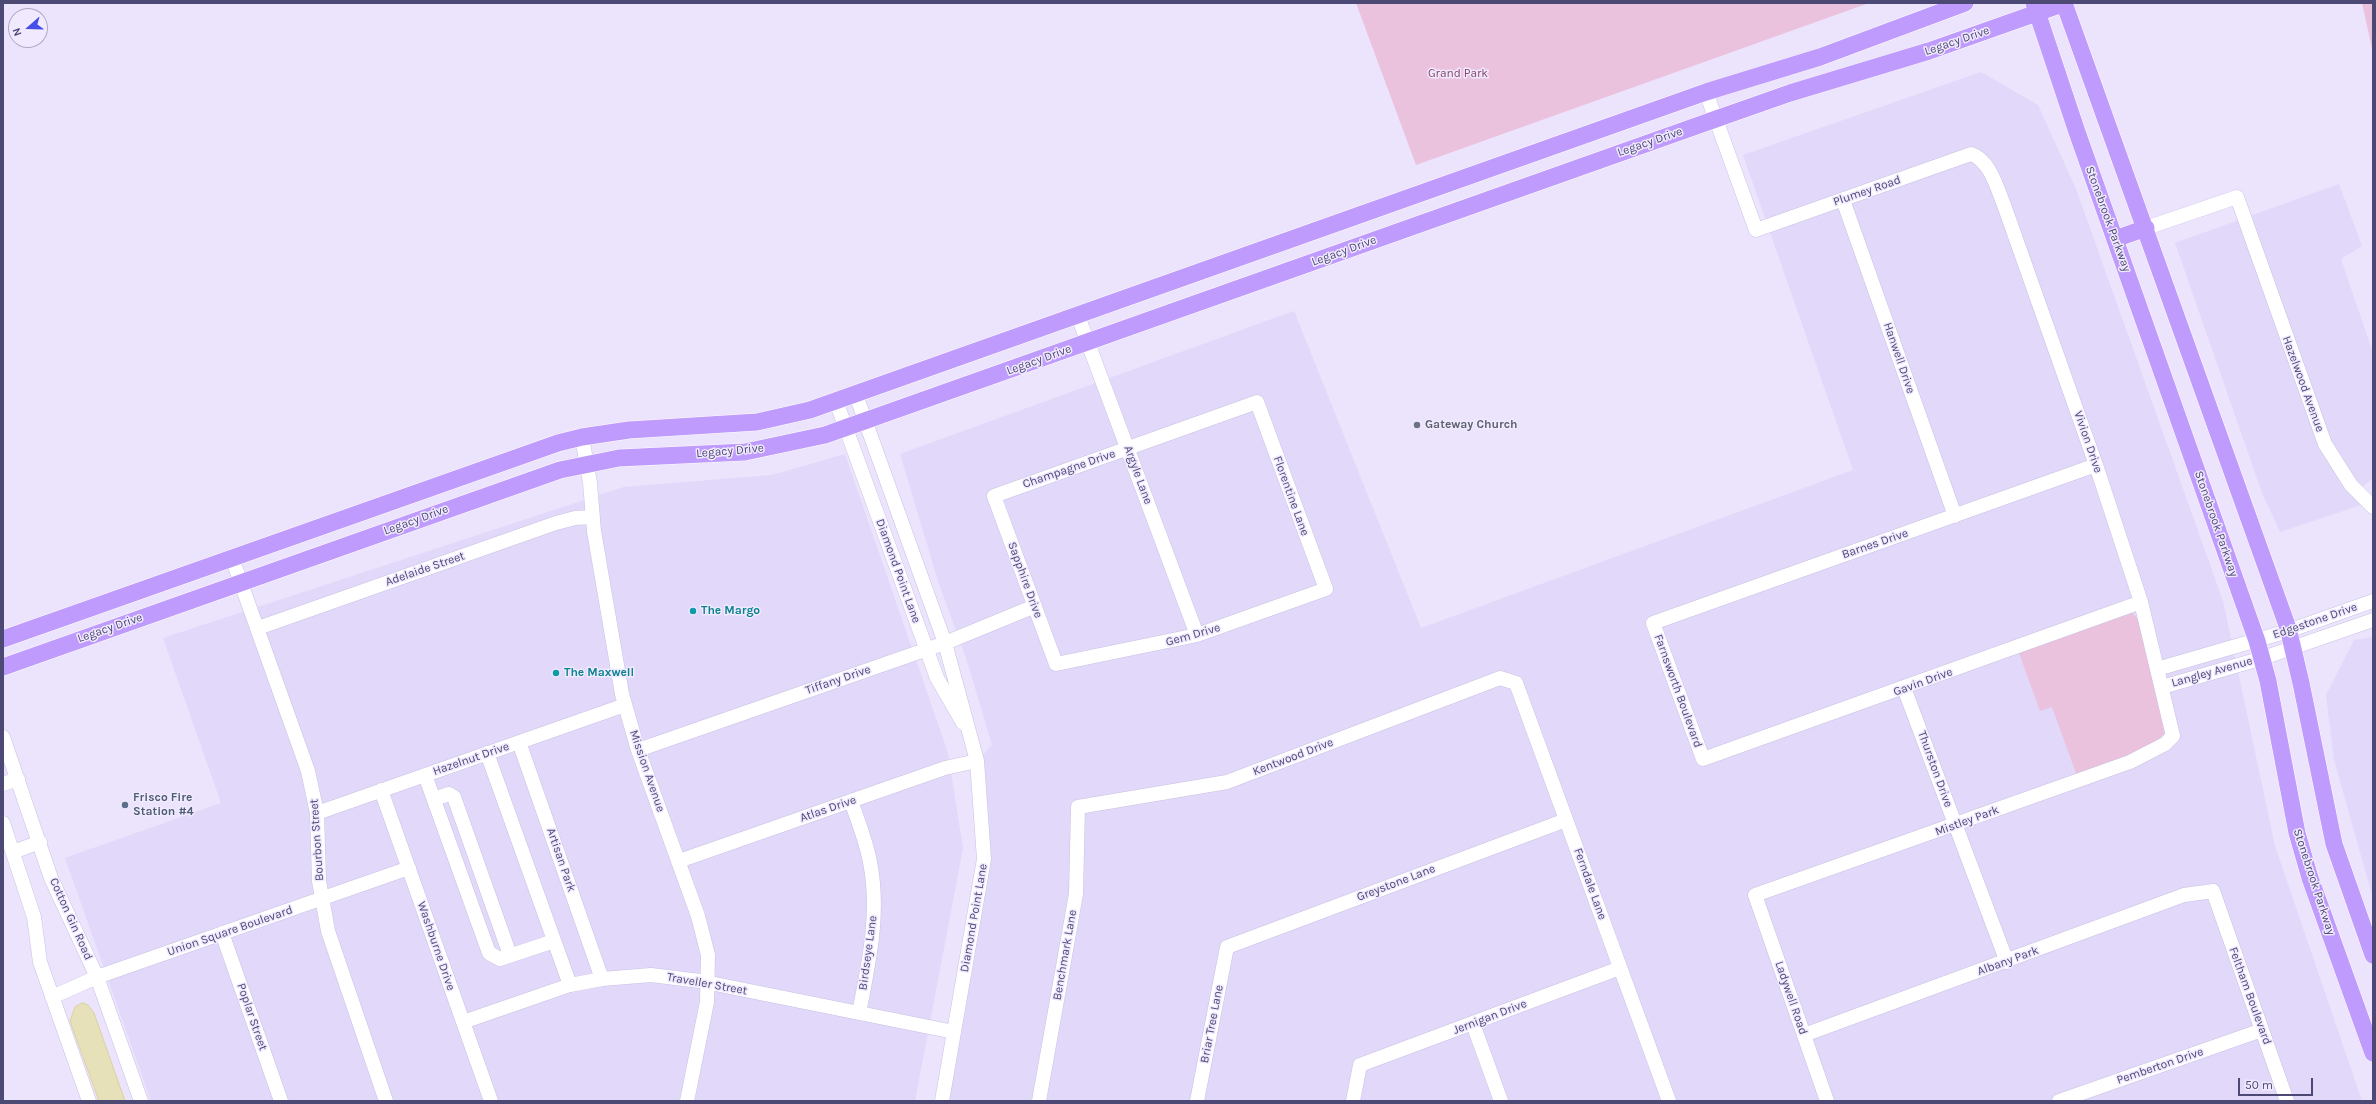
<!DOCTYPE html>
<style>
body{margin:0}
#map{position:relative;width:2376px;height:1104px;overflow:hidden;background:#ece3fd;font-family:Karla,sans-serif}
canvas{display:block}
.frame{position:absolute;inset:0;border:4px solid #4d4975;pointer-events:none}
.north{position:absolute;left:8px;top:8px;width:40px;height:40px;box-sizing:border-box;background:#f1eaff;border:1px solid #afaac8;border-radius:50%;rotate:250deg;font-size:11px;font-weight:700;line-height:16px;text-align:center;color:#4d4975}
.north::after{content:'';display:block;margin:auto;width:14px;height:18px;background:#464de9;clip-path:polygon(50% 0,100% 100%,50% 72%,0 100%)}
.scale{position:absolute;left:2238px;top:1078px;width:75px;height:18px;box-sizing:border-box;border:2px solid #4d4975;border-top:0;padding-left:5px;font-size:12px;line-height:14px;white-space:nowrap;color:#4d4975;-webkit-text-stroke:3px #f1eaff;paint-order:stroke}
</style>
<div id="map">
<canvas width="2376" height="1104"></canvas>
<div class="frame"></div>
<div class="north">N</div>
<div class="scale">50 m</div>
</div>
<script>
const c = document.querySelector('canvas').getContext('2d');
c.lineJoin = 'round';
function fillPath(path, color) {
  c.fillStyle = color;
  c.fill(path, 'evenodd');
}
function stroke(path, color, width, dash) {
  c.strokeStyle = color;
  c.lineWidth = width;
  c.lineCap = dash ? 'butt' : 'round';
  c.setLineDash(dash || []);
  c.stroke(path);
}
function label(font, color, halo, rows, align = 'center') {
  c.font = font + ' Karla,sans-serif';
  c.lineWidth = 3;
  c.setLineDash([]);
  c.textBaseline = 'middle';
  c.strokeStyle = halo;
  c.fillStyle = color;
  for (const [text, x, y, turn = 0] of rows) {
    c.save();
    c.translate(x, y);
    c.rotate((+turn || 0) * Math.PI / 180);
    c.textAlign = isNaN(turn) ? turn : align;
    if (halo) c.strokeText(text, 0, 0);
    c.fillText(text, 0, 0);
    c.restore();
  }
}
fillPath(new Path2D(`
 M1981 72 2038 105 2076 189 2223 601 2275 846 2362 1101H942L984 859 977 761 992 745 967 661 938 581 900 454 1294 311 1421 628 1853 470 1743 155Z
 M2339 184 2362 246 2341 259 2373 353V478L2361 488 2373 501 2280 532 2262 493 2175 243Z
 M845 454 948 753 963 848 915 1101H151L65 858 221 803 163 638 624 487 772 475Z
 M2373 637V898L2334 760 2326 695 2354 640Z`), '#e2d8f9');
fillPath(new Path2D(`
 M1356 3H1869L1416 165Z
 M2362 3H2373V53Z
 M2132 613 2138 619 2165 733 2153 745 2077 776 2052 707 2040 711 2019 653Z`), '#eac2dd');
const water = new Path2D(`
 M83 1003 88 1005 94 1013 125 1101H99L70 1021 75 1007Z`);
fillPath(water, '#e6e1b8');
stroke(water, '#d8d29e', 1);
const minor = new Path2D(`
 M1706 92 1756 230 1971 154C1990 160 1997 188 2004 205L2096 465 2141 602 2173 736 2165 744 2130 762 1755 895 1827 1101
 M1843 200 1955 516
 M2146 228 2237 197 2325 444 2351 485 2373 507
 M1078 316 1197 635
 M856 395 945 643 977 761 984 859 942 1101
 M836 401 937 678 963 723
 M1257 402 1326 589 1197 635 1056 664 994 496Z
 M582 437 590 483 594 531 622 694 638 750 698 916 708 955 707 1002 687 1101
 M2096 465 1653 623 1703 759 2141 602
 M232 558 308 771 317 813 319 881 328 931 386 1101
 M258 628 556 523 575 518 593 517
 M2157 669 2288 631 2373 601
 M2162 687 2263 658 2373 620
 M1904 688 2007 962
 M3 737 51 878 97 977 141 1101
 M519 742 602 979
 M638 750 945 643 1035 606
 M487 753 570 985
 M425 775 489 953 500 959 554 941
 M3 784 18 779
 M381 790 491 1101
 M434 799 449 794 454 797 510 955
 M851 801C858 821 866 841 870 862 880 913 869 962 859 1013
 M317 813 625 705
 M3 823 34 917 40 962 89 1101
 M13 852 40 842
 M679 861 945 768 977 761
 M222 933 281 1101
 M52 997 97 977 409 868
 M463 1022 570 985 602 979 651 975 700 981 954 1032
 M1473 1024 1501 1101
 M1804 1035 2184 895 2213 891 2287 1101
 M1039 1101 1076 894 1078 807 1227 782 1500 678 1516 683 1669 1101
 M1197 1101 1227 947 1566 820
 M1353 1101 1360 1065 1620 968
 M2059 1101 2262 1030`);
const major = new Path2D(`
 M2034 3 2077 132 2257 641 2268 681 2297 833 2310 878 2373 1053
 M2064 3 2288 628 2301 683 2334 844 2373 955
 M2115 239 2146 228
 M3 639 558 443 582 437 629 430 757 422 810 410 1706 92 1820 57 1965 3
 M3 667 560 470 619 458 745 452 825 435 1716 119 1790 93 1929 51 2065 3`);
stroke(minor, '#c8c2e3', 15);
stroke(major, '#fff', 18);
stroke(minor, '#fff', 14);
stroke(major, '#be9bfc', 17);
for (const [x, y, r, color] of [
 [1417,425,4,"#6b7280"],
 [693,611,4,"#0f9aa8"],
 [556,673,4,"#0f9aa8"],
 [125,805,4,"#5c6f8a"]
]) {
  const dot = new Path2D();
  dot.arc(x, y, r, 0, 2 * Math.PI);
  c.fillStyle = color;
  c.fill(dot);
  stroke(dot, '#f1eaff', 1.5);
}
label('12px', '#4d4975', '#f1eaff', [
 ["Legacy Drive",1957,41,-19],
 ["Legacy Drive",1650,142,-19],
 ["Plumey Road",1867,191,-19],
 ["Stonebrook Parkway",2108,219,70],
 ["Legacy Drive",1344,251,-20],
 ["Hanwell Drive",1899,358,71],
 ["Legacy Drive",1039,360,-20],
 ["Hazelwood Avenue",2303,384,70],
 ["Vivion Drive",2088,442,71],
 ["Legacy Drive",730,451,-5],
 ["Champagne Drive",1069,469,-19],
 ["Argyle Lane",1138,475,70],
 ["Florentine Lane",1291,496,70],
 ["Legacy Drive",416,520,-20],
 ["Stonebrook Parkway",2216,524,71],
 ["Barnes Drive",1875,544,-19],
 ["Adelaide Street",425,569,-19],
 ["Diamond Point Lane",898,571,70],
 ["Sapphire Drive",1025,580,70],
 ["Edgestone Drive",2315,621,-19],
 ["Legacy Drive",110,628,-19],
 ["Gem Drive",1193,635,-16],
 ["Langley Avenue",2212,672,-16],
 ["Tiffany Drive",838,680,-19],
 ["Gavin Drive",1923,682,-20],
 ["Farnsworth Boulevard",1678,691,70],
 ["Kentwood Drive",1293,757,-21],
 ["Hazelnut Drive",471,759,-19],
 ["Thurston Drive",1935,769,70],
 ["Mission Avenue",647,771,71],
 ["Atlas Drive",828,809,-19],
 ["Mistley Park",1967,821,-20],
 ["Bourbon Street",317,840,-94],
 ["Artisan Park",561,860,71],
 ["Stonebrook Parkway",2314,882,72],
 ["Greystone Lane",1396,883,-21],
 ["Ferndale Lane",1590,884,70],
 ["Diamond Point Lane",974,918,-80],
 ["Cotton Gin Road",71,919,66],
 ["Union Square Boulevard",230,931,-19],
 ["Washburne Drive",436,946,71],
 ["Birdseye Lane",868,953,-82],
 ["Benchmark Lane",1065,955,-80],
 ["Albany Park",2008,961,-20],
 ["Traveller Street",707,984,10],
 ["Feltham Boulevard",2250,996,70],
 ["Ladywell Road",1791,998,71],
 ["Poplar Street",252,1017,71],
 ["Jernigan Drive",1490,1017,-21],
 ["Briar Tree Lane",1212,1024,-79],
 ["Pemberton Drive",2160,1066,-19]
]);
label('12px', '#87466a', '#f1eaff', [
 ["Grand Park",1458,74]
]);
label('bold 12px', '#5b616d', '#f1eaff', [
 ["Gateway Church",1425,425]
], 'left');
label('bold 12px', '#0d838f', '#f1eaff', [
 ["The Margo",701,611],
 ["The Maxwell",564,673]
], 'left');
label('bold 12px', '#4e5e75', '#f1eaff', [
 ["Frisco Fire",133,798],
 ["Station #4",133,812]
], 'left');
</script>
